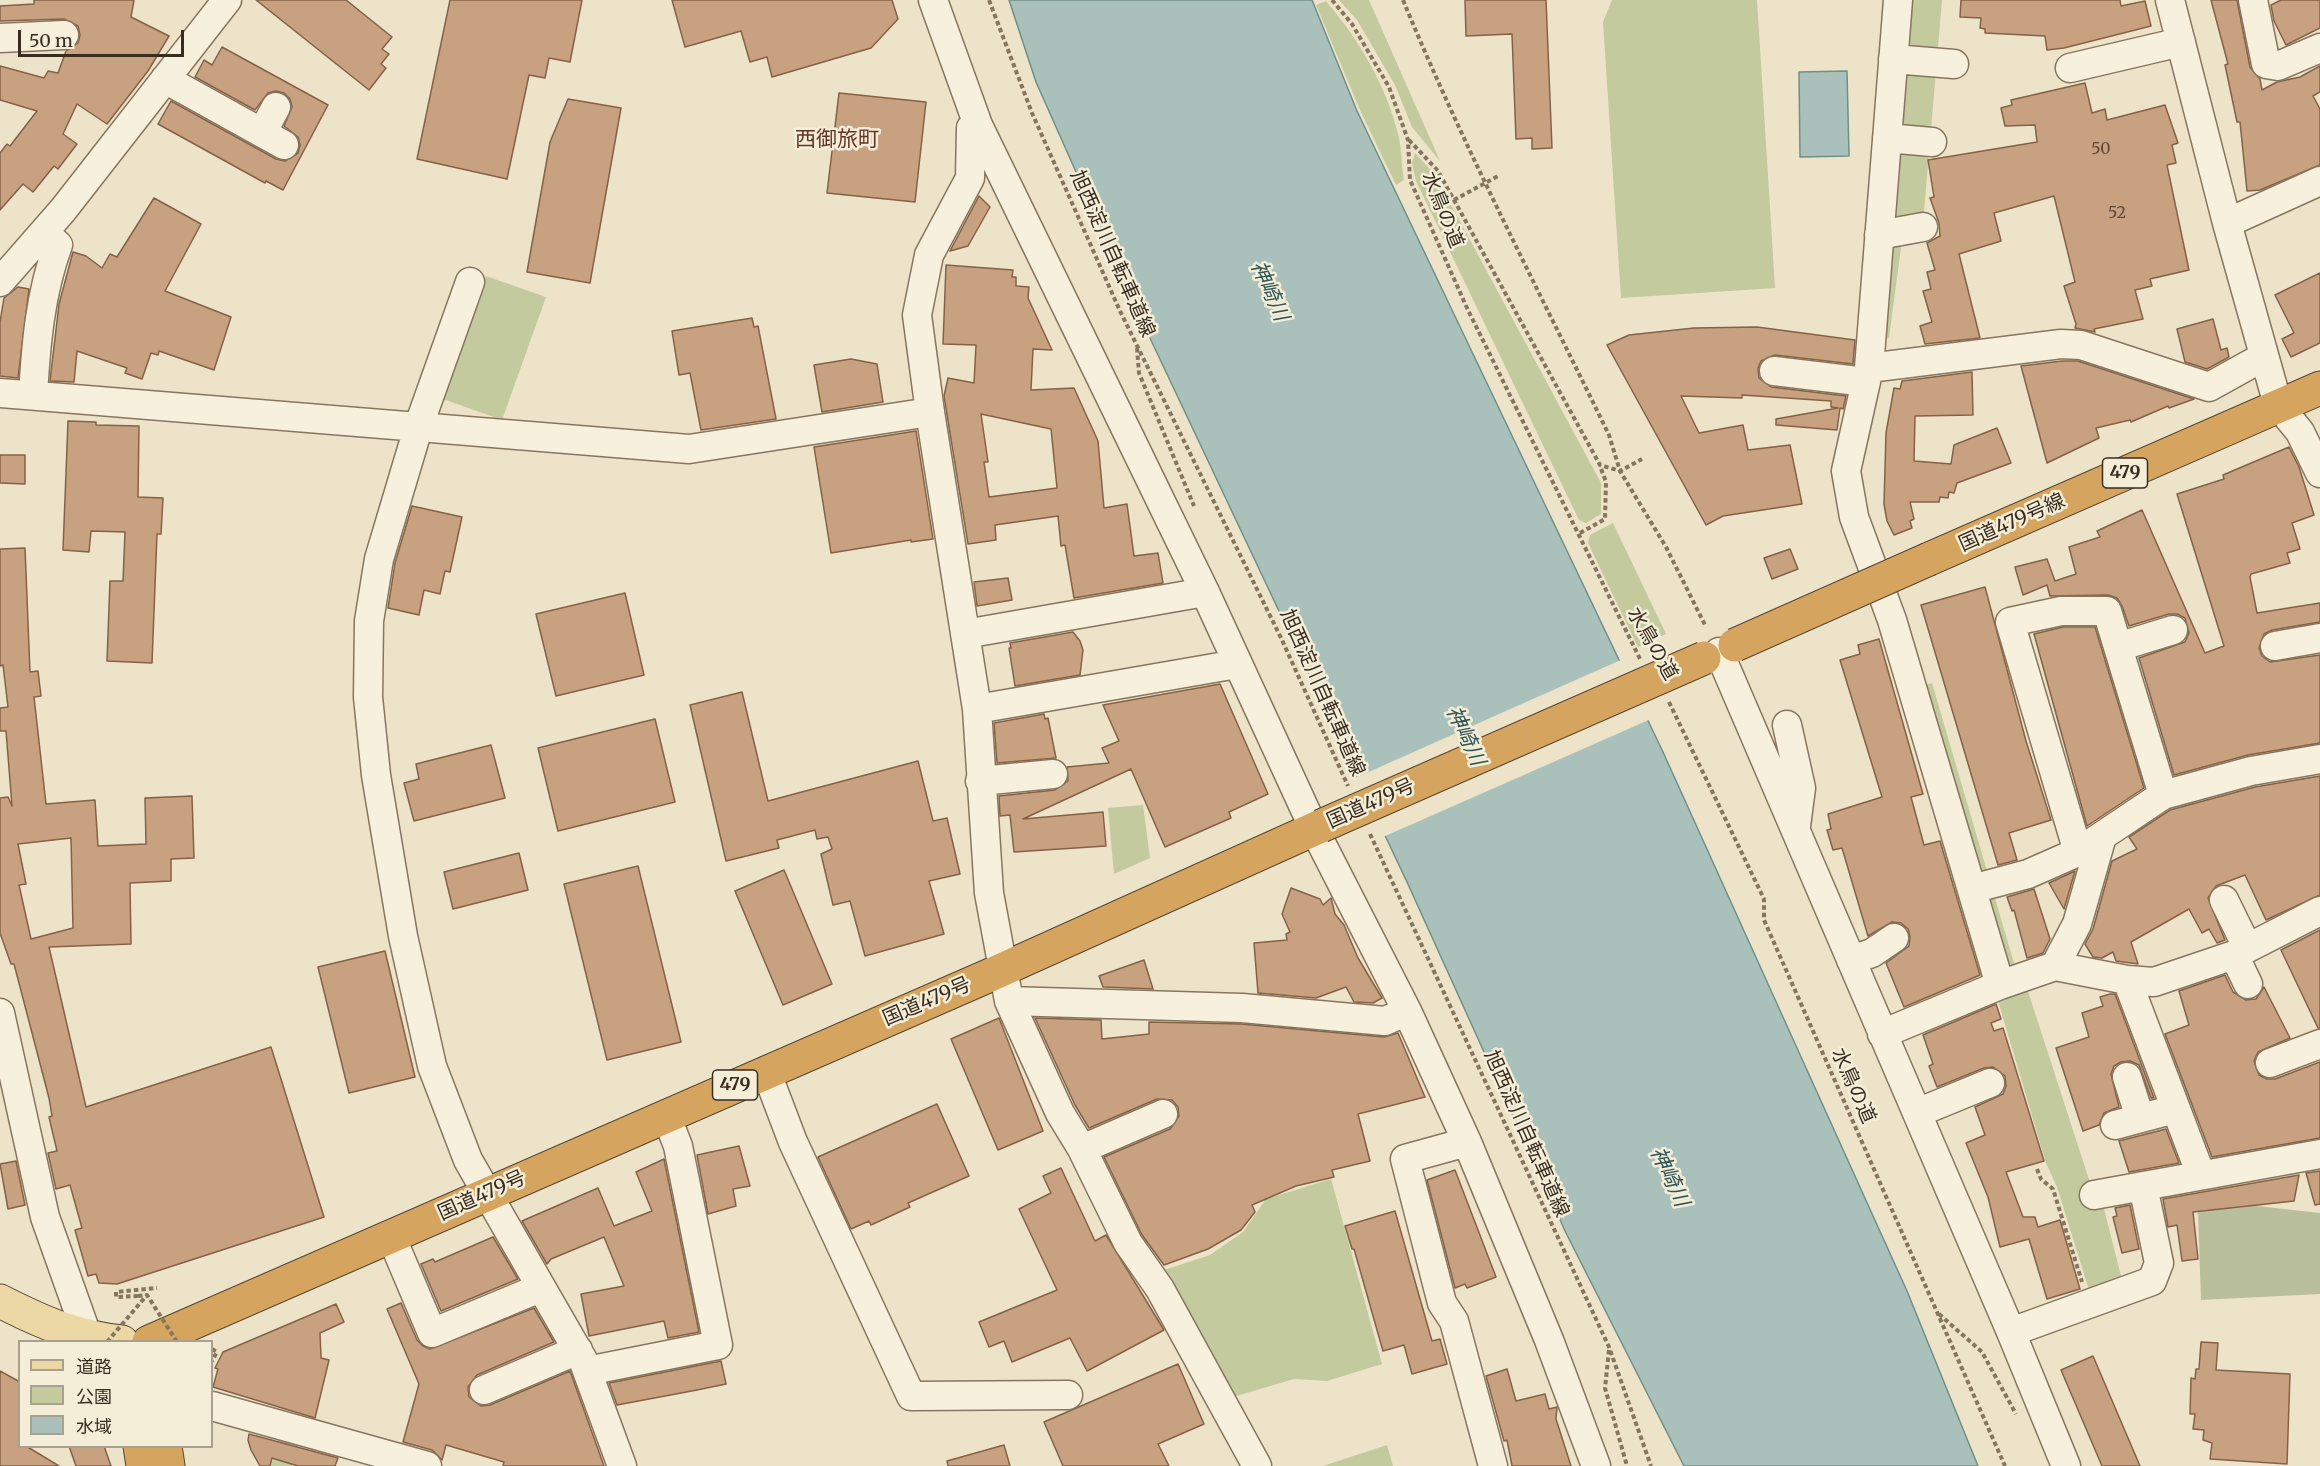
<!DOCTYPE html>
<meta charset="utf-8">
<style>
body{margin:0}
#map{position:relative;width:2320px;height:1466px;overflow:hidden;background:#ece3c9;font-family:Merriweather,"Noto Sans JP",serif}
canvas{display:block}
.legend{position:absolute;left:18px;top:1340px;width:195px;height:108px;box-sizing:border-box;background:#f4edd8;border:2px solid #a9a08f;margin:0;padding:8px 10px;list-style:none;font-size:18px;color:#392d21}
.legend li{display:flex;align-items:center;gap:12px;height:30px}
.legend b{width:30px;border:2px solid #a9a08f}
.scale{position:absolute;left:18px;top:30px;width:166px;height:27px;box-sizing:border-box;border:3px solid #392d21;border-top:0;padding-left:8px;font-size:18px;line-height:21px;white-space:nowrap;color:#392d21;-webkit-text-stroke:4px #f4edd8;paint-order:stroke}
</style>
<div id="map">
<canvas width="2320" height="1466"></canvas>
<ul class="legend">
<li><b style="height:8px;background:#ecd8a4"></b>道路</li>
<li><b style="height:16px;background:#c3ca9d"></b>公園</li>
<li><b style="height:16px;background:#a9c1ba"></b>水域</li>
</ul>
<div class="scale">50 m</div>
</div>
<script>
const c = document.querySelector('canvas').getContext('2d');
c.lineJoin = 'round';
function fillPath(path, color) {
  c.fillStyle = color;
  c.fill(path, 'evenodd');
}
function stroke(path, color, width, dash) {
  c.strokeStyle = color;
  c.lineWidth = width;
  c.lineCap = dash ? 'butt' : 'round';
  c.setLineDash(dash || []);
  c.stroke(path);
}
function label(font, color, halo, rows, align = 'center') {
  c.font = font + ' Merriweather,"Noto Sans JP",serif';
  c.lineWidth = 5;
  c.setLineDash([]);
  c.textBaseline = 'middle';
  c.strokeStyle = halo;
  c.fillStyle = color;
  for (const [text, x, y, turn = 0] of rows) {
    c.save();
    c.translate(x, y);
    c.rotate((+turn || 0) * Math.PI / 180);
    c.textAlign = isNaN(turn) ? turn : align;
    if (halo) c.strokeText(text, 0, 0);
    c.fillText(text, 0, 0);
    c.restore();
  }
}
fillPath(new Path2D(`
 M1339 0H1369L1440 161 1412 127 1395 85 1357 20Z
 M1612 0H1757L1775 288 1621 298 1603 22Z
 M1905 0H1942L1922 235 1902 240 1889 338 1878 341Z
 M1326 1C1359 40 1386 85 1398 134 1402 148 1401 165 1404 180L1396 185 1360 110 1316 5Z
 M1415 153 1435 175 1601 483V514L1586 523 1579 520 1416 181 1412 163Z
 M486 276 546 297 502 420 443 399Z
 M1613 523 1666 634 1638 647 1588 543 1590 535Z
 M1932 683 2016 970 2025 982 2094 1195 2102 1201 2122 1280 2089 1290 2057 1187 2046 1163 1996 994 1920 687Z
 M1143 805 1150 858 1114 874 1108 808Z
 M1331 1179 1382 1364 1327 1381 1294 1379 1233 1397 1161 1271 1210 1255 1243 1232 1266 1199Z
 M280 1434 299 1439 292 1466H271Z
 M1387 1445 1393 1466H1323Z`), '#c3ca9d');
fillPath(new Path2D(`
 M2248 1205 2320 1213V1294L2201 1300 2198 1212Z`), '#babf9b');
const water = new Path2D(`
 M1009 0H1312L1357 111 1663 752 1907 1291 1978 1466H1684L1566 1233 1407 882 1149 336 1036 82Z
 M1847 71 1849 156 1800 157 1799 72Z`);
fillPath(water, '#a9c1ba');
stroke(water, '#708f88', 1.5);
fillPath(new Path2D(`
 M1623 659 1651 719 1383 837 1355 778Z`), '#ece3c9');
const building = new Path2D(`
 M34 0H134L131 17 169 36 148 71 107 124 77 104 63 134 77 144 58 169 54 166 33 192 23 184 0 210V153L7 144 10 146 37 111 0 100V66L44 78 48 71 58 73 66 51 78 43 80 35 78 26 64 19 0 21V6L34 4Z
 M256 0H346L392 37 382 49 389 54 381 64 386 68 369 90Z
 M450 0H582L570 62 549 58 545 78 529 75 507 179 417 159Z
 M672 0H892L898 19 871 48 772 77 767 57 750 62 741 31 685 47Z
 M1465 0H1546L1552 148 1532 149V138L1516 139 1512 34 1466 36Z
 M1961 0H2120L2121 6 2145 1 2151 26 2064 48 2047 50 2045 36 1985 33V29L1980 28 1981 18 1960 17Z
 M2211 0H2237L2250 67 2260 79 2262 90 2277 82 2300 77 2320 66V92L2313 96 2320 109V165L2260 190 2247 191 2240 122H2237L2225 65 2228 64Z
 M2281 0H2320V28L2286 45 2274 21 2271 5Z
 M222 47 328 105 283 190 266 181 265 183 158 124 171 101 276 159 285 161 298 153 300 145 298 137 284 126 292 107 290 99 284 93 276 91 268 93 255 110 195 77 204 60 212 65Z
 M2085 83 2092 113 2105 109 2107 120 2165 105 2178 143 2172 145 2176 163 2167 165 2189 270 2150 279 2152 286 2135 290 2143 319 2094 329 2095 332 2075 328 2076 324 2064 286 2075 282 2054 196 1994 213 2001 241 1959 254 1980 338 1925 344 1920 326 1932 322 1923 291 1931 289 1927 272 1935 270 1927 243 1940 236 1939 223 1930 198 1934 197 1928 160 2037 142 2035 125 2005 126 2001 108 2012 105 2011 100Z
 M839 93 926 102 915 202 827 193Z
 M568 99 621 108 590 283 527 272 550 142Z
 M979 196 990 207 968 246 950 251Z
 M154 198 201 224 165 291 231 317 214 370 159 351 158 355 151 353 142 379 125 373 127 368 77 351 74 382 50 381 59 304 73 252 86 256 102 268 110 254 117 257Z
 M946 265 1013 270 1012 277H1016V286L1029 287 1028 298 1052 350 1033 349 1031 390 1074 388 1098 441 1104 508 1127 504 1134 556 1158 553 1163 583 1074 598 1065 545 1061 546 1058 516 995 525 996 540 968 544 944 396 948 378 974 383 976 345 943 344ZM981 414 1051 429 1057 488 989 497 984 462H988Z
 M2320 273V343L2291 357 2282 339 2294 333 2275 295Z
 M18 287 29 289 18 378 0 376V322L4 298Z
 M752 318 754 327 758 326 776 419 701 430 690 373 679 375 672 331Z
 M2213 319 2221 350 2227 348 2229 357 2207 369 2185 362 2177 329Z
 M1757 327 1855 340 1853 364 1775 355 1761 361 1758 368 1759 378 1771 387 1846 396 1843 409 1840 408 1837 430 1776 425V419L1838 408 1831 407V401L1742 395V398L1681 396 1699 433 1743 425 1748 450 1790 445 1802 504 1723 516 1706 525 1607 345 1629 335 1694 328Z
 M851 359 877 364 883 402 822 412 814 365Z
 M2062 361H2078L2194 399 2169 408 2168 406 2131 422 2130 420 2096 428 2099 438 2047 463 2021 366Z
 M1972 372 1973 415 1915 416 1914 461 1951 464 1954 445 1997 428 2011 463 1957 483 1954 493 1949 492 1948 498 1940 497 1939 502H1910L1914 519 1910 521 1912 528 1894 535 1887 521 1884 504 1886 433 1894 388 1900 389 1902 381Z
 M68 421 96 422V425L139 426 138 497 163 498 161 534H157L152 663 107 661 110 581H123L125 532 91 531 89 552 63 550Z
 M916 431 933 539 911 542V540L831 553 814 447Z
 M2289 447 2299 467 2314 515 2292 523 2300 549 2287 553 2290 563 2251 574 2250 577 2257 613 2320 603V622L2272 630 2264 634 2259 648 2262 656 2270 662 2320 655V743L2248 755 2174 775 2139 658 2185 642 2189 633 2185 618 2177 614H2169L2129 626 2122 606 2117 598 2108 595 2050 596 2047 585 2023 595 2015 567 2047 559 2055 581 2076 574 2069 547 2100 537 2097 531 2142 510 2205 653 2224 646 2177 494 2224 479 2223 475Z
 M0 455H25V484L0 483Z
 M412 506 462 517 450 572 445 571 440 594 424 590 419 615 388 608 395 563Z
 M25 548 30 672 38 671 41 696 34 697 46 804 95 800 98 846 146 844 145 798 192 796 194 858 171 859V881L130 883 131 944 49 947 86 1107 271 1047 324 1217 117 1284 99 1283 96 1274 88 1276 75 1230 82 1228 70 1185 56 1189 48 1153 57 1151 49 1117 52 1116 49 1098 14 964H11L0 933V798L8 797 12 806 6 731H0V708L8 707 3 665 0 666V549ZM71 838 73 928 31 939 19 885 26 884 18 844Z
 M1790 549 1798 569 1772 579 1764 558Z
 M1008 578 1012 600 977 606 974 582Z
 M1985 587 2026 741 2051 820 2009 833 2017 860 1998 865 1921 605Z
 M625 593 644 675 556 696 536 614Z
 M2063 627H2095L2144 788 2087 826 2034 634Z
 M1073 632 1080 641 1083 650 1080 675 1015 686 1009 648H1011L1010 643Z
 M1879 639 1923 794 1911 797 1924 845 1940 841 1980 975 1904 1007 1886 963 1909 946 1910 937 1908 929 1901 923 1892 922 1868 936 1842 848 1833 850 1827 830 1831 829 1828 814 1882 797 1840 660 1860 654 1858 645Z
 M1220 684 1268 794 1229 812 1231 818 1165 847 1131 769 1023 819 1103 812 1106 846 1014 852 1010 815 1000 816 999 796 1055 790 1068 781 1067 767 1109 763 1102 748 1119 741 1103 705Z
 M742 692 768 801 918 761 933 821 947 818 960 874 929 881 944 934 865 956 850 901 833 905 821 854 832 849 828 837 817 839 815 830 777 840 779 848 726 861 690 705Z
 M1044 714 1045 719 1048 718 1056 758 997 763 994 723Z
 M655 719 675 802 558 831 538 748Z
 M491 745 505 798 414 821 404 783 419 779 416 764Z
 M2320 776V895L2266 920 2245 875 2216 886 2208 898 2225 940 2217 943 2209 929 2202 933 2189 909 2131 942 2138 964 2116 961 2113 952 2102 958 2093 957 2085 944 2093 929 2112 861 2137 849 2129 837 2170 810 2255 787Z
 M519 853 528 890 453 909 444 872Z
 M638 866 681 1042 607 1060 564 884Z
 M784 870 832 984 783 1005 735 891Z
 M2075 871 2064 909 2049 883Z
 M1291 888 1320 899 1323 905 1331 898 1335 914 1344 925 1358 958 1382 998 1373 1003 1354 1002 1346 987 1316 998 1258 993 1254 943 1287 940 1286 934 1290 932 1282 914Z
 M2034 889 2050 939 2043 953 2027 958 2014 910 2012 911 2007 897Z
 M2320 930V1028H2318L2281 950Z
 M385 951 415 1077 349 1093 318 967Z
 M1144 960 1153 989 1103 987 1099 976Z
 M2225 975 2233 992 2246 1000 2256 999 2264 987 2290 1038 2258 1052 2254 1061 2259 1075 2267 1079H2275L2320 1062V1138L2212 1157 2165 1034 2189 1025 2179 991Z
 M2110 994H2115L2154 1098H2151L2139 1065 2130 1061 2121 1062 2114 1066 2111 1074 2119 1107 2104 1113 2099 1125 2083 1131 2056 1048 2089 1037 2082 1013 2103 1006 2100 997Z
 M1996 1004 2001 1019 1991 1023 1994 1031 2003 1028 2044 1161 2006 1172 2023 1217H2035L2038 1227 2060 1220 2080 1289 2047 1299 2029 1239 2000 1247 1988 1197 1966 1143 1985 1135 1975 1107 2003 1094 2006 1086 2005 1076 1993 1067 1984 1068 1937 1087 1929 1066 1933 1064 1923 1035Z
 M999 1018 1043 1131 998 1150 951 1039Z
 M1035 1018 1101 1020 1102 1039 1149 1034V1022L1241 1024 1384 1037 1398 1033 1425 1097 1358 1114 1370 1161 1332 1170 1334 1177 1296 1186 1252 1205 1255 1212 1241 1230 1208 1249 1164 1265 1142 1235 1104 1157 1170 1129 1179 1116 1178 1107 1172 1100 1157 1099 1089 1128 1075 1105Z
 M937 1104 969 1176 908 1203 910 1207 871 1225 869 1221 851 1229 818 1157Z
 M2166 1129 2179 1163 2129 1172 2119 1141Z
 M739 1146 750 1186 733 1189 736 1206 708 1214 697 1155Z
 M664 1159 699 1332 668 1338 664 1321 589 1336 581 1294 624 1286 604 1237 551 1259 547 1264 522 1221 598 1188 614 1226 652 1211 636 1172Z
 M16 1161 25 1205 8 1209 0 1164Z
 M1061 1168 1095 1241 1106 1235 1164 1330 1087 1371 1070 1338 1012 1362 1004 1341 989 1347 979 1322 1057 1290 1019 1209 1051 1193 1043 1176Z
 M1455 1170 1496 1277 1467 1288 1465 1284 1455 1288 1427 1180Z
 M2320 1171V1204L2315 1205 2306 1173Z
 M2299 1175 2294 1201 2193 1212 2198 1259 2182 1261 2177 1225 2168 1227 2163 1199Z
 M2130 1205 2139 1249 2122 1253 2113 1217 2117 1216 2115 1208Z
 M1395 1211 1432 1341 1440 1339 1447 1364 1412 1374 1404 1345 1383 1351 1354 1249H1352L1345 1226Z
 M493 1237 518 1279 441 1311 421 1264 433 1259 435 1262Z
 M401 1303 417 1340 423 1346 430 1349 534 1308 554 1342 477 1375 468 1387 469 1397 481 1406 490 1405 570 1371 604 1466H503L504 1462 446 1445 442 1460 432 1450 403 1442 419 1384 387 1309Z
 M336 1304 344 1322 320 1333 321 1358 329 1360 315 1418 213 1387 218 1369 215 1368 223 1352Z
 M2201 1342 2218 1343 2216 1370 2290 1374 2287 1464 2210 1459 2212 1443 2203 1440 2204 1430 2193 1429 2195 1414H2190L2191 1378 2195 1379 2196 1369H2199Z
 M2093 1356 2140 1466H2102L2061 1370Z
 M721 1361 726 1384 697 1390 617 1405 609 1383Z
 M1178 1364 1204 1424 1158 1444 1169 1466H1063L1044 1422Z
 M1507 1369 1516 1401 1545 1394 1549 1409 1557 1407 1556 1419 1571 1466H1512L1507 1440 1504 1441 1486 1376Z
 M0 1371 20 1382V1446H26L59 1466H0Z
 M249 1434 338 1458 335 1466H298L272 1458 270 1466H260L251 1450 248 1440Z
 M1004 1445 1010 1466H948L947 1461Z
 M69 1446H104L111 1466H76Z`);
fillPath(building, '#c8a181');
stroke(building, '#856146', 1.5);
const minor = new Path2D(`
 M933 0 978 125 1205 592 1314 829 1407 1011 1467 1142 1549 1340 1596 1466
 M1898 0 1869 368 1846 471 1854 517 1892 620 2000 985
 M2170 0 2227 223 2278 405 2300 432 2320 473
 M2253 0 2266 64 2278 66 2320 48
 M0 38 64 35
 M1893 59 1954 64
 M2070 68 2181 42
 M165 79 284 145
 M978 125 971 128 970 178 929 255 917 315 930 412 977 709 989 893 1009 1001 1060 1113 1082 1149 1128 1243 1160 1289 1257 1466
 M262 133 276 107
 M1887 138 1932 142
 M2227 223 2320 181
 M1879 235 1923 227
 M0 282 63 210 227 0
 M470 282 419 425 379 559 369 621 368 697 376 775 403 936 432 1066 468 1160 583 1360 622 1466
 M1869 368 2061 344 2081 345 2209 387 2263 357
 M1774 371 1866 382
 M0 393 689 449 930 412
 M33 395C36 344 40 294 58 245L44 232
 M965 634 1205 592
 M2275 646 2320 638
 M2118 647 2173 630
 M1719 652 2011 1332 2066 1466
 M977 709 1237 664
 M1787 725 1801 788 1796 826
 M980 781 1053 774
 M2078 852 2010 622 2061 611H2107L2163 795
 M1972 889 2028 874 2078 852 2163 795 2251 771 2320 759
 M2224 900 2247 947
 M2234 955 2248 984
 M1851 960 1872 953 1894 938
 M2055 966 2077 924 2101 840
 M2127 980 2201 1175
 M1009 1001 1242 1008 1385 1021 1407 1011
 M0 1013 45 1217 88 1338
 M1882 1034 2000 985 2055 966 2127 980 2154 982 2234 955 2320 911
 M2270 1063 2320 1044
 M766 1071 793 1142 911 1396 1068 1395
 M2127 1077 2140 1118
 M1917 1113 1990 1083
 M2115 1125 2175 1109
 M1467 1142 1405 1159 1442 1303 1454 1321 1493 1466
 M1082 1149 1163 1114
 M2094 1195 2320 1154
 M391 1236 432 1333 540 1288
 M2011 1332 2152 1281 2159 1263 2143 1186
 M587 1371 718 1345 678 1146 666 1115
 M484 1390 578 1350
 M212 1406 427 1466`);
const major = new Path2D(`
 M0 1301C41 1322 75 1337 122 1342`);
const highway = new Path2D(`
 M1929 559 2320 388
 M149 1342 988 976 1321 826
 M140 1446 143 1466
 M165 1446 168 1466`);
stroke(minor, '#87765f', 31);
stroke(major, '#564432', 35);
stroke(highway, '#564432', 35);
stroke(new Path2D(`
 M989 0 1032 113 1120 311 1282 640 1348 786
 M1332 0 1352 24 1389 87 1408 140 1410 180 1467 308 1640 659
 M1403 0C1464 148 1539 291 1609 435L1620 471 1666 547 1705 625
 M1409 140 1438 171 1600 465 1620 471 1642 459
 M1454 200 1500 175
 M1137 348 1139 373 1194 506
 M1580 533 1605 519 1606 482 1600 466
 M1669 702 1764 899V920L2005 1466
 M1370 834 1609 1347 1651 1466
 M2037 1169 2041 1179 2053 1189 2082 1282
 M138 1296 116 1297V1292L157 1288
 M1939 1314 1982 1352 2016 1414
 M212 1349 217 1352 212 1361
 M1609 1350 1605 1388 1627 1466`), '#87765f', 4, [4.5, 3]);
stroke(minor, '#f7f0dc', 28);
stroke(major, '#ecd8a4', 33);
stroke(highway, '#d5a560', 33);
const highwayBridge = new Path2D(`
 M1735 645 1929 559
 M1321 826 1704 658`);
stroke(highwayBridge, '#564432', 35, []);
stroke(new Path2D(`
 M138 1296 147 1295 177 1342
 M107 1342 147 1295`), '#87765f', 4, [4.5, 3]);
stroke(highwayBridge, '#d5a560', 33);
label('16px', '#5d4a39', null, [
 ["50",2101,149],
 ["52",2117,213]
]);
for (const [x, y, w] of [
 [2125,473,45],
 [735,1085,45]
]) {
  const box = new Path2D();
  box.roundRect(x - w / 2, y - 15, w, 30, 4.5);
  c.fillStyle = '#f4edd8';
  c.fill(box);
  stroke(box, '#392d21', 1.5);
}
label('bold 18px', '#392d21', null, [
 ["479",2125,473],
 ["479",735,1085]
]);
label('20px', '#392d21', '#f4edd8', [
 ["水鳥の道",1442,210,68],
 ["旭西淀川自転車道線",1112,254,66],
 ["国道479号線",2012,523,-24],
 ["水鳥の道",1652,644,60],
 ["旭西淀川自転車道線",1322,693,66],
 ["国道479号",1371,804,-24],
 ["国道479号",927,1002,-23],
 ["水鳥の道",1853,1086,66],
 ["旭西淀川自転車道線",1526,1134,66],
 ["国道479号",482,1196,-24]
]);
label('21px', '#633323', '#f4edd8', [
 ["西御旅町",837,140]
]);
label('italic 21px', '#315756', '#f4edd8', [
 ["神崎川",1269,291,66],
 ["神崎川",1465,736,65],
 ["神崎川",1669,1177,65]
]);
</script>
